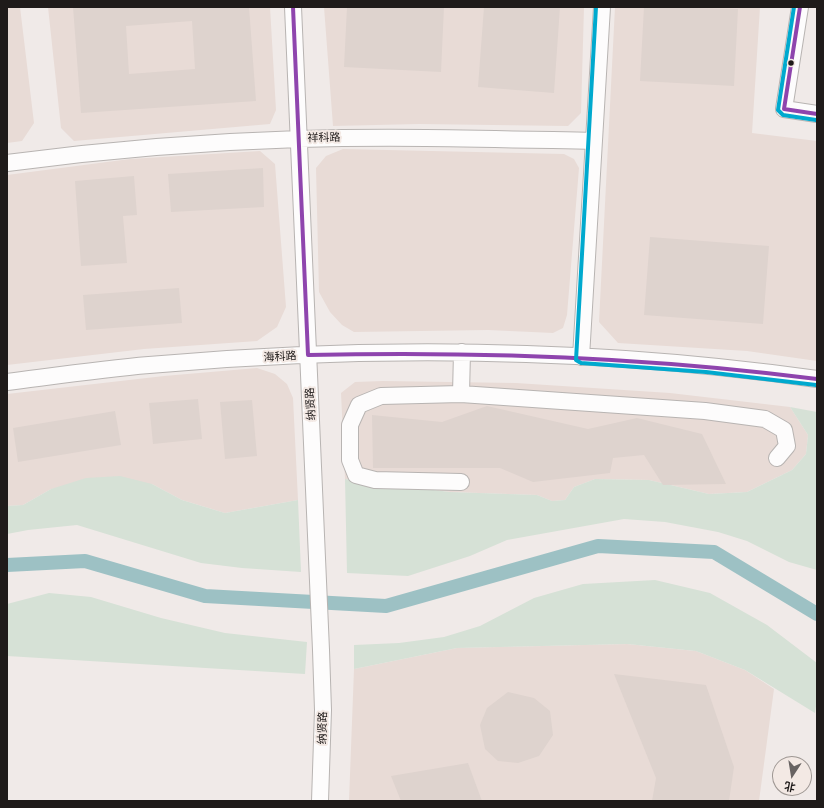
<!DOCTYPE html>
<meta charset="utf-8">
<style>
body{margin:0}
#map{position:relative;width:824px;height:808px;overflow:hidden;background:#f0eae8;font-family:"PT Sans Narrow","Noto Sans SC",sans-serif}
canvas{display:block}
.frame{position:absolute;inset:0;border:8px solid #1f1b1a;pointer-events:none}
.north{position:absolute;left:772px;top:756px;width:40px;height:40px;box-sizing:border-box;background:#f3e9e4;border:1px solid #9e9793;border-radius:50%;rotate:192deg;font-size:11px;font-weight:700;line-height:16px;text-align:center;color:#1f1b1a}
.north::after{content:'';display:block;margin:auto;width:14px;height:18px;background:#686362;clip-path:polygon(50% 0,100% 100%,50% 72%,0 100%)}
</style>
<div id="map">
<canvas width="824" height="808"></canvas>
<div class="frame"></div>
<div class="north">北</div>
</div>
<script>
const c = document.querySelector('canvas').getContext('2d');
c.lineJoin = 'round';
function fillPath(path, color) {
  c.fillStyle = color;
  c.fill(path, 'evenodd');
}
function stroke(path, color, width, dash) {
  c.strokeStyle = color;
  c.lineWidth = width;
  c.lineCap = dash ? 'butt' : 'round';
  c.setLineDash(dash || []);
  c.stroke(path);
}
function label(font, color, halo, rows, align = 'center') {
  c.font = font + ' "PT Sans Narrow","Noto Sans SC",sans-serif';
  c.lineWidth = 4;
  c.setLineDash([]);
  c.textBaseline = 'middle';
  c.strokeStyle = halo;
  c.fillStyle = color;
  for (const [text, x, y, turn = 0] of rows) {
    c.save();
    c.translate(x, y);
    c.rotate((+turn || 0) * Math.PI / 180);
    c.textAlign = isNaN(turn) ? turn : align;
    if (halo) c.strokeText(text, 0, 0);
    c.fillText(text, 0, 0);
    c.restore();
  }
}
fillPath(new Path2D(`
 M7 7H20L34 123 22 141 7 143Z
 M48 7H270L276 110 270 124 74 141 61 128Z
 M324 7H584L581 113 568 126 419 124 333 126Z
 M615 7H760L752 133 817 141V361L747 351 618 343 599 322Z
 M343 149 564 154 574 159 579 168 567 315 563 328 553 333 488 330 354 332 342 325 330 312 319 292 316 168 326 156Z
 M260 151 275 164 286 307 277 327 257 341 144 349 7 365V175L130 159Z
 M257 368 275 374 287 384 293 398 298 500 225 513 182 500 152 484 51 489 23 505 7 506V394L164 376Z
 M383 381 516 383 670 393 790 407 808 435 806 454 792 470 747 492 709 494 649 480 595 479 574 487 565 500 552 501 537 495 450 492 345 479 341 393 355 382Z
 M627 644 696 651 745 670 774 689 759 801H349L354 669 457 648Z`), '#e8dbd6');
fillPath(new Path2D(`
 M790 407 817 412V570L789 562 747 541 718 532 665 522 624 519 507 540 470 556 408 576 347 573 345 479 450 492 537 495 552 501 565 500 574 487 595 479 649 480 709 494 747 492 792 470 806 454 808 435Z
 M120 476 152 484 182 500 225 513 298 500 301 572 242 568 201 563 77 525 28 530 7 534V506L23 505 51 489 86 478Z
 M655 580 710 593 767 625 817 663V700L815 713 745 670 696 651 627 644 457 648 354 669V645L399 643 444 637 480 626 534 598 583 584Z
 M49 593 91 597 161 618 225 633 307 642 305 674 7 656V604Z`), '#d6e1d6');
stroke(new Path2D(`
 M7 565 85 561 205 596 386 606 598 546 714 552 817 614`), '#9dc1c4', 14);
fillPath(new Path2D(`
 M73 7H249L256 101 81 113ZM192 21 195 69 129 74 126 26Z
 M347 7H444L441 72 344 67Z
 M484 7H560L554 93 478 87Z
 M644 7 738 9 734 86 640 81Z
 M263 168 264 207 171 212 168 174Z
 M134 176 137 215 123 216 127 263 81 266 75 181Z
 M650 237 769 246 763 324 644 315Z
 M179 288 182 323 86 330 83 295Z
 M198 399 202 439 153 444 149 403Z
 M252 400 257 456 225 459 220 402Z
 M487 406 588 429 637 418 702 434 726 484 663 485 644 455 613 458 610 473 533 482 500 468H373L372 415 442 422Z
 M115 411 121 445 18 462 13 428Z
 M614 674 706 685 734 767 729 801H652L656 778Z
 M508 692 534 698 550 711 553 735 539 756 518 763 498 761 485 749 480 725 487 708Z
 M468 763 482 801H401L391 776Z`), '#ded3ce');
const minor = new Path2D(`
 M293 7 321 650 323 710 320 801
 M800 7 784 109 817 114
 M7 163C104 150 201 142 299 139 397 136 496 139 594 141
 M581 357 602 7
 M7 382C54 376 102 369 149 365 371 345 596 348 817 379
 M461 394 705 411 765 419 784 430 787 446 777 458
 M461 482 375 480 356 475 350 460V425L359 405 381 396 461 394 462 352`);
stroke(minor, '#b8b4b2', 18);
stroke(minor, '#fdfcfc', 16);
stroke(new Path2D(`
 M293 7 308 355C479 351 648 357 817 379
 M800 7 784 109 817 114`), '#8e44ad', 4);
stroke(new Path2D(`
 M596 7 576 360 581 363 706 372 816 385
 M794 7 778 110 783 115 816 120`), '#00a9ce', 4);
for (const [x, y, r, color] of [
 [791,63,3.5,"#1f1b1a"]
]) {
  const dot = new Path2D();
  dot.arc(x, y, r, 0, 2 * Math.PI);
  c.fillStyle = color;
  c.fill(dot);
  stroke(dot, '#f3e9e4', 1.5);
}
label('11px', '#1f1b1a', '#f3e9e4', [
 ["祥科路",324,138,-1],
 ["海科路",280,357,-3],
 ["纳贤路",311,404,-93],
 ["纳贤路",323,728,-89]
]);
</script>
